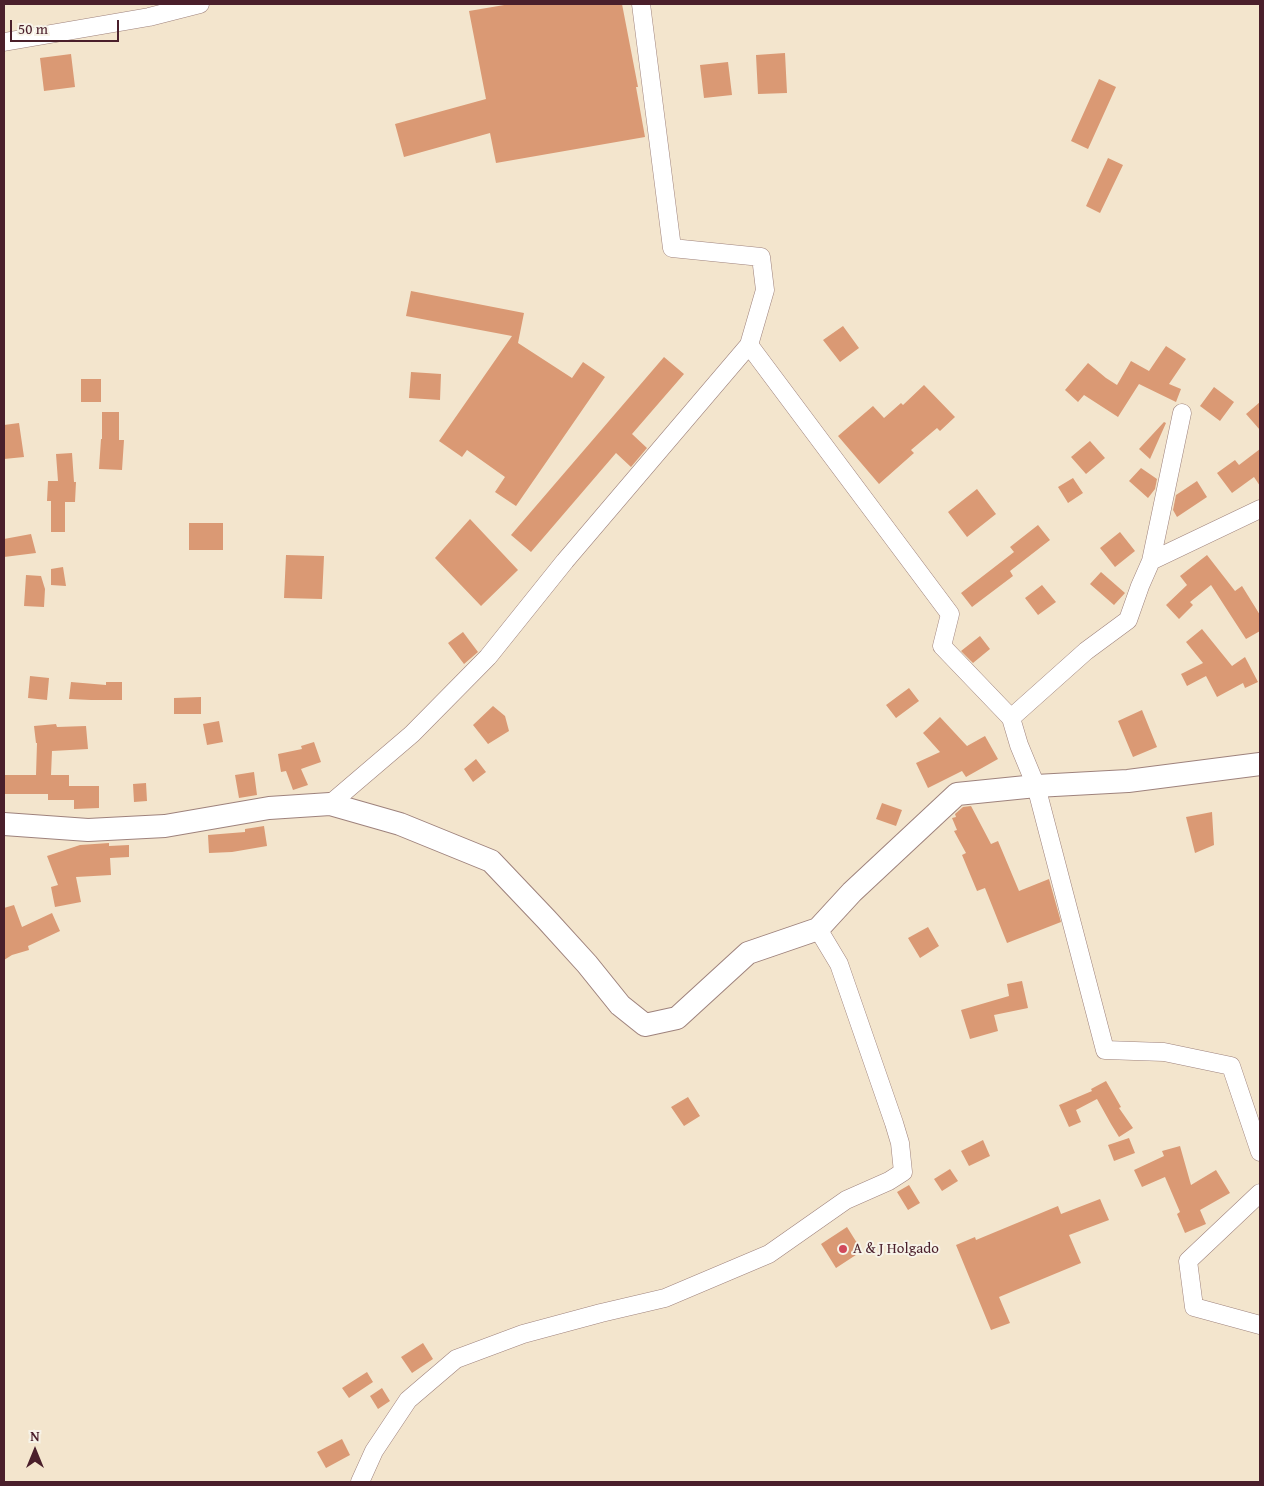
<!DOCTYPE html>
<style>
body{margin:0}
#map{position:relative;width:1264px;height:1486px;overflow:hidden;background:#f3e5cd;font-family:"Gentium Book Plus",serif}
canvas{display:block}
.frame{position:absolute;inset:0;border:5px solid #4a1f2b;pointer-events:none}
.north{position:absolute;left:10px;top:1426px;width:50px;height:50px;-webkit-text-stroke:4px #f7f3e8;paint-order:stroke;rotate:0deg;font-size:14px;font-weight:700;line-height:20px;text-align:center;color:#4a1f2b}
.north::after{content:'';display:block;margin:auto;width:18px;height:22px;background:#4a1f2b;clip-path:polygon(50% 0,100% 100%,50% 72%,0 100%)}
.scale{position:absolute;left:10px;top:20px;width:109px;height:22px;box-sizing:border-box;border:2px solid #4a1f2b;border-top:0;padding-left:6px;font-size:15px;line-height:18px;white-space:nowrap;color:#4a1f2b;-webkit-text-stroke:4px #f7f3e8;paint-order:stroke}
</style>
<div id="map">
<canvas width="1264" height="1486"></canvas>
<div class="frame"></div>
<div class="north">N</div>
<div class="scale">50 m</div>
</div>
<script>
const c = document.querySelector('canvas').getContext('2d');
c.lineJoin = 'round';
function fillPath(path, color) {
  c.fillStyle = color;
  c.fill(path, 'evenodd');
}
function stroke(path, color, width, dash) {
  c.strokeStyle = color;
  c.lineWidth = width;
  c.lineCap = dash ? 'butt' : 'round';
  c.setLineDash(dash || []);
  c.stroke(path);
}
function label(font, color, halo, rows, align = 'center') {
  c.font = font + ' "Gentium Book Plus",serif';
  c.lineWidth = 4;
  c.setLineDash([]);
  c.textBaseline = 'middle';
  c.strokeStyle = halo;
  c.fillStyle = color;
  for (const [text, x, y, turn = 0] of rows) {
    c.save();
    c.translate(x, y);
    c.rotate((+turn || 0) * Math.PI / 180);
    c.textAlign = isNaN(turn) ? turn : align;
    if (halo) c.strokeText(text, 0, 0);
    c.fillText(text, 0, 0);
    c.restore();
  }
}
fillPath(new Path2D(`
 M510 4H622L638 87H636L645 137 496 163 490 133 404 157 395 124 486 99 469 11Z
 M785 53 787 93 758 94 756 55Z
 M71 54 75 87 44 91 40 58Z
 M728 62 732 95 704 98 700 65Z
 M1099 79 1116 87 1088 149 1071 141Z
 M1108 158 1123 165 1100 213 1086 206Z
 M411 291 524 313 518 343 572 378 583 362 605 377 516 506 495 492 505 477 467 450 462 457 439 441 512 336 406 316Z
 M843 326 859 348 840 362 823 340Z
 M1166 346 1186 359 1169 384 1181 389 1176 402 1139 384 1118 417 1084 395 1078 402 1065 390 1088 363 1106 378 1117 385 1131 361 1149 371Z
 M664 357 684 374 632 434 647 448 631 467 616 453 531 552 511 535Z
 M411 372 441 374 440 400 409 398Z
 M81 379H101V402H81Z
 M924 385 955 417 940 431 937 428 911 450 914 453 879 484 838 436 873 406 884 418 901 403 903 405Z
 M1214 387 1234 402 1220 421 1200 406Z
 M1260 402V430L1246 414Z
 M102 412H119V440H124L122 470 99 469 101 439H102Z
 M1164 422 1166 423 1150 459 1139 449Z
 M19 423 24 457 4 459V425Z
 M1090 441 1105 458 1086 474 1071 457Z
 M1260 449V486L1254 477 1232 493 1217 473 1235 460 1239 465Z
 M72 453 74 482H76L75 502H65V532H51V501H47L48 481H58L56 454Z
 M1141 468 1157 479 1155 489 1148 498 1129 481Z
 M1073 478 1083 493 1068 503 1058 487Z
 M1197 481 1207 497 1177 517 1173 510 1176 495Z
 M977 489 996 514 967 537 948 512Z
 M470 519 518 570 481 606 435 558Z
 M189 523H223V550H189Z
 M1038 525 1050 540 1010 571 1013 576 972 607 961 593 1014 552 1010 547Z
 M1120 532 1135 551 1115 567 1100 548Z
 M31 534 36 553 4 557V539Z
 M286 555 324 556 322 599 284 598Z
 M1207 555 1235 591 1242 586 1260 615V631L1246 639 1211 585 1190 602 1193 605 1179 619 1166 605 1187 585 1180 576Z
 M63 567 66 586 51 585V569Z
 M1101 572 1125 593 1114 605 1090 584Z
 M26 575 41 576 45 589 44 607 24 606Z
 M1042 585 1056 602 1038 615 1025 598Z
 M1202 629 1232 666 1245 657 1258 682 1245 688 1243 683 1217 697 1206 676 1187 686 1181 674 1203 663 1186 642Z
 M463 632 478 652 464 664 448 643Z
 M980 636 990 649 973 663 961 651Z
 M30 676 49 678 47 700 28 698Z
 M71 682 106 685V682H122V700H91L69 699Z
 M909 688 919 701 896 718 886 705Z
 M201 697V714H174V698Z
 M493 706 505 716 509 731 488 744 473 725Z
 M1142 710 1157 747 1133 757 1118 721Z
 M940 717 967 746 985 736 998 759 966 777 962 771 928 788 916 763 940 752 923 733Z
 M219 721 223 742 207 745 203 724Z
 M56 724 57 727 86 726 88 749 52 751 51 775H69V786H99V808L74 809V800H48V794H4V775H36L37 743H36L34 726Z
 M314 742 321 762 301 769 308 785 293 790 286 771 281 772 278 754 302 749 301 746Z
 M476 759 486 772 473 782 464 769Z
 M254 772 257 795 239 798 235 775Z
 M146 783 147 801 134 802 133 784Z
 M882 803 902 810 896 826 876 819Z
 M971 806 991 844 998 841 1019 891 1049 879 1061 922 1007 943 985 888 977 891 962 855 966 853 954 831 957 830 952 818 956 817 955 814 963 807Z
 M1212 812 1214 845 1195 853 1186 817Z
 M264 826 267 846 232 852 209 853 208 835 245 832V829Z
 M109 843V846L129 845V857L110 858 111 875 76 877 81 902 55 907 51 887 58 885 47 856 80 845Z
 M14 905 22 927 52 913 60 931 28 946 29 950 12 955 4 960V908Z
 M928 927 939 946 920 958 908 938Z
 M1022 981 1028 1008 994 1015 998 1031 970 1039 961 1010 1009 996 1007 984Z
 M1106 1081 1121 1107 1119 1108 1133 1128 1119 1137 1111 1124 1097 1099 1076 1110 1081 1122 1069 1127 1059 1105 1092 1091 1091 1089Z
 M688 1097 700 1116 684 1126 671 1107Z
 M1129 1138 1135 1153 1114 1161 1108 1145Z
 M983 1140 990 1156 969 1166 961 1151Z
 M1180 1146 1191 1185 1216 1170 1230 1193 1200 1210 1206 1224 1185 1233 1177 1214 1180 1212 1165 1177 1142 1187 1134 1170 1164 1156 1162 1151Z
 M950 1169 958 1181 942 1191 934 1179Z
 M909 1185 920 1203 908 1210 897 1192Z
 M1100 1199 1109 1220 1069 1235 1081 1263 999 1297 1010 1323 991 1330 956 1245 975 1237 976 1240 1058 1206 1061 1214Z
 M847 1227 862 1251 836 1268 821 1244Z
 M423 1343 433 1359 412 1373 401 1357Z
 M367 1372 373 1382 349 1398 342 1388Z
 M382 1388 390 1401 378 1409 370 1396Z
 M342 1439 350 1455 326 1468 317 1452Z`), '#da9974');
const minor = new Path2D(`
 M641 4 672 248 761 257 765 290 749 345 950 614 942 646 1011 718
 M4 42 149 17 200 4
 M1260 509 1151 561 1140 586 1128 620 1086 651 1011 718 1019 745 1036 786 1105 1050 1164 1052 1231 1066 1260 1152
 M1151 561 1182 413
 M330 804 412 734 488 657 565 561 749 345
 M1260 1193 1188 1261 1194 1307 1260 1325
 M360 1482 374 1451 408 1400 456 1359 523 1334 601 1313 665 1298 769 1254 846 1200 889 1181 903 1172 900 1143 894 1123 839 964 818 929`);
const tertiary = new Path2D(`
 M4 824 88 830 165 826 269 808 330 804 400 824 491 861 547 920 587 964 620 1005 645 1025 677 1018 748 953 818 929 852 892 957 794 1036 786 1128 781 1260 764`);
stroke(minor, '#9e827c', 19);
stroke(tertiary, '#9e827c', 24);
stroke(minor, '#fff', 18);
stroke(tertiary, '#fff', 22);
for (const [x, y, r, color] of [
 [843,1249,5,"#d1495b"]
]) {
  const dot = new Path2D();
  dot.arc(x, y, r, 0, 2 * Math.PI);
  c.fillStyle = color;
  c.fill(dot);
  stroke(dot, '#f7f3e8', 2);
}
label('15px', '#4a1f2b', '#f7f3e8', [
 ["A & J Holgado",853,1249]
], 'left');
</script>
